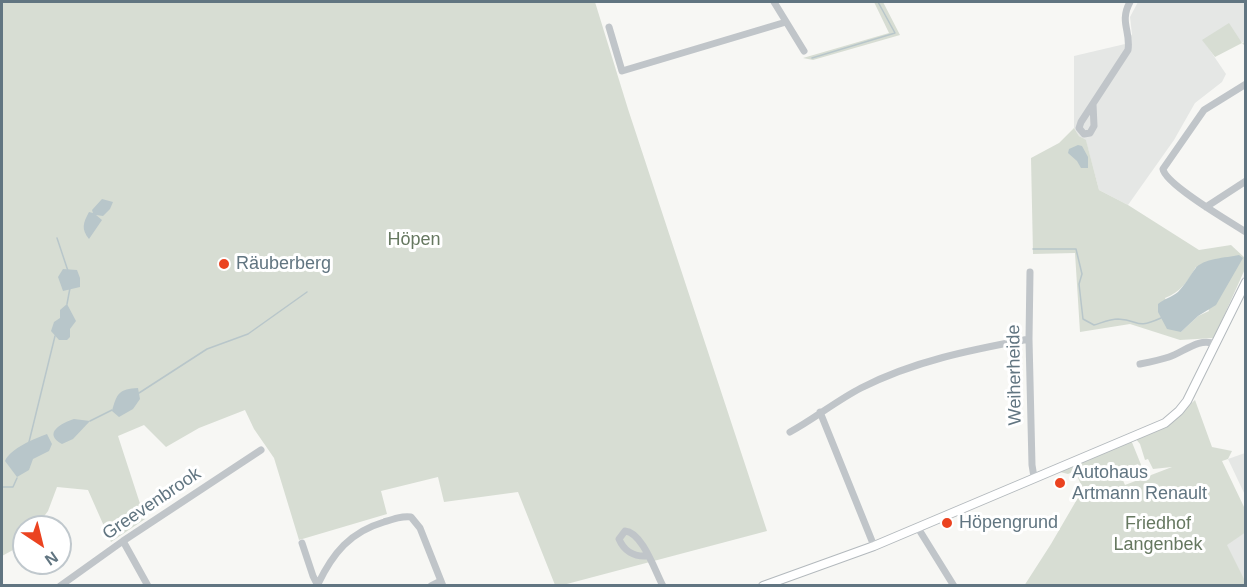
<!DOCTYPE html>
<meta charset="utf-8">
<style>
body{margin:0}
#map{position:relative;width:1247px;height:587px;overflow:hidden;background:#f7f7f4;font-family:Arial,sans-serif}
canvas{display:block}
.frame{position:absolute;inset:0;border:3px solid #617581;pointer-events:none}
.north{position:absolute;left:12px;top:515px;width:60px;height:60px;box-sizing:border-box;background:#fff;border:2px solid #c0c8cd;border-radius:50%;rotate:145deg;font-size:16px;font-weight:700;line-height:24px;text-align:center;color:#617581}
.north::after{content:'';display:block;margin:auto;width:21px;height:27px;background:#eb4320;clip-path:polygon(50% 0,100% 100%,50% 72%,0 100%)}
</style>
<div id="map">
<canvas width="1247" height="587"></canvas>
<div class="frame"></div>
<div class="north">N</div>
</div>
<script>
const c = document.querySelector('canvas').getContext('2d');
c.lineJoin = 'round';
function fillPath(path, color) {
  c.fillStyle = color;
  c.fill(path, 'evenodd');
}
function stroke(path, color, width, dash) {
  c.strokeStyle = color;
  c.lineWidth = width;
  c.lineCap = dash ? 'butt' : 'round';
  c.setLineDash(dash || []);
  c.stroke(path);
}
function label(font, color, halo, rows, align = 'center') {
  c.font = font + ' Arial,sans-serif';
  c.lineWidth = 6;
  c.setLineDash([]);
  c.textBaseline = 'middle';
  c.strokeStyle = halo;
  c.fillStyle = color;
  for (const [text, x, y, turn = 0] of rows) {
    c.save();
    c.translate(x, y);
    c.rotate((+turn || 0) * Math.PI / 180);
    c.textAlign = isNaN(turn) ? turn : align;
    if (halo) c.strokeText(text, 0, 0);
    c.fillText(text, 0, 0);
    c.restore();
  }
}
fillPath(new Path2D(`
 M1138 2H1245V42L1203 40 1226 74 1222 82 1195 103 1174 140 1128 205 1099 190 1086 141 1079 136 1074 128V56L1125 44 1132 34 1130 17Z
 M1245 453H1246L1245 495 1228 459Z
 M1245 532V585L1223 547Z`), '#e5e7e5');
fillPath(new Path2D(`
 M2 2H595L628 109 767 531 563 585H555L518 492 444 502 438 477 381 491 387 514 299 540 274 458 254 429 245 410 199 428 166 447 144 425 118 436 145 519 111 542 88 490 57 487 48 511 36 527H24V542L22 545 2 556Z
 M874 2H883L900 35 813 60 803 58 889 33Z
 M1229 23 1242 43 1245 42V46L1242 43 1215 57 1202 40Z
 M1074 128 1079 136 1086 140 1099 190 1128 205 1199 250 1231 245 1245 258V269L1214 338 1180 340 1130 324 1080 332 1075 253 1033 254 1031 158 1059 143ZM1196 267 1209 311 1198 316 1181 332 1165 298C1181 292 1188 281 1196 267Z
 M1195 400 1212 447 1232 451 1228 459 1222 461 1245 509 1246 532 1227 545 1245 581V585L1024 586 1051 544 1083 489 1075 471 1068 474 1060 472 1073 467V465L1131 440 1142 467 1140 468 1138 464 1119 471 1125 485 1172 467 1153 469 1148 459 1145 460 1140 444 1135 438 1183 411Z`), '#d7ddd3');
fillPath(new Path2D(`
 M1078 145 1082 146 1088 157V168H1081L1077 161 1068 153 1069 149Z
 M102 199 113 202 110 209 103 216 96 215 102 220 89 239C81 229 83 223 89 212L93 213 92 210Z
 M1239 255 1243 258 1216 305 1198 316 1181 332 1167 329 1158 312V304C1164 299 1172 297 1178 292 1185 285 1189 277 1195 269 1203 258 1226 258 1239 255Z
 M63 269 77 270 80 278V287L63 291 58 277Z
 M67 304 76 321 70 329V337L67 340H59L51 331 54 322 60 318V310Z
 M138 388 140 399 133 409 119 417 112 411C117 393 119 389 138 388Z
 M74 419 90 421 73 439 62 444C42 433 62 423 74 419Z
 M47 434 52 444 49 451 33 459 29 470 17 477 5 461C11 448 34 439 47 434Z`), '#b8c6ca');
stroke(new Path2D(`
 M812 58 895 33 878 2
 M57 238 68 271
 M1033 249H1076L1082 274 1079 284 1083 319 1094 325C1101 323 1110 319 1118 319 1141 320 1134 330 1161 318
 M67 304 70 288
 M139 393 207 349 248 334 307 292
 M90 421 112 410
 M29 442 55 336
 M2 487H13L17 478`), '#b8c6ca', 1.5);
const major = new Path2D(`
 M763 586 874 546 1165 423 1179 411 1187 401 1246 282`);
stroke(major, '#b3b9bd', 10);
stroke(new Path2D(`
 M774 2 804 51
 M609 27 622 71 786 22
 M1246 84 1204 110 1163 169C1165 184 1230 222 1246 232
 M1093 104 1094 126 1090 133 1084 134 1079 128 1081 122 1128 50C1131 31 1119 22 1130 2
 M1206 207 1246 181
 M1030 272 1029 339 1032 465 1034 477
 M1140 364C1150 362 1160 360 1169 357 1184 352 1199 337 1215 344
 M820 412 874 546
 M790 432C814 419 836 401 861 388 914 361 970 350 1029 339
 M918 528 954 586
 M123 541 148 586
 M302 543 313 576 318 586
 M647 556C634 557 624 551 619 539L625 531C642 532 655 571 663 586
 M318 584C333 553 350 532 384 522 393 519 401 516 411 517L420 528 443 586
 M60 586 123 541 261 450
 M431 586 441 581`), '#c0c5c9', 7);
stroke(major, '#fff', 8);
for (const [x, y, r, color] of [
 [224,264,6,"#eb4320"],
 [1060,483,6,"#eb4320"],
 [947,523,6,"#eb4320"]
]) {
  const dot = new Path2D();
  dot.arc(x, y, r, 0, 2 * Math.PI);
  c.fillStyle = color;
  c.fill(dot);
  stroke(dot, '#fff', 2);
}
label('18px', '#667860', '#fff', [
 ["Höpen",414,240],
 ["Friedhof",1158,524],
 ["Langenbek",1158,545]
]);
label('18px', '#617581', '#fff', [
 ["Räuberberg",236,264],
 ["Autohaus",1072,473],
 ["Artmann Renault",1072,494],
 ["Höpengrund",959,523]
], 'left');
label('18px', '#617581', '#fff', [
 ["Weiherheide",1015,375,-91],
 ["Greevenbrook",152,504,-34]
]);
</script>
